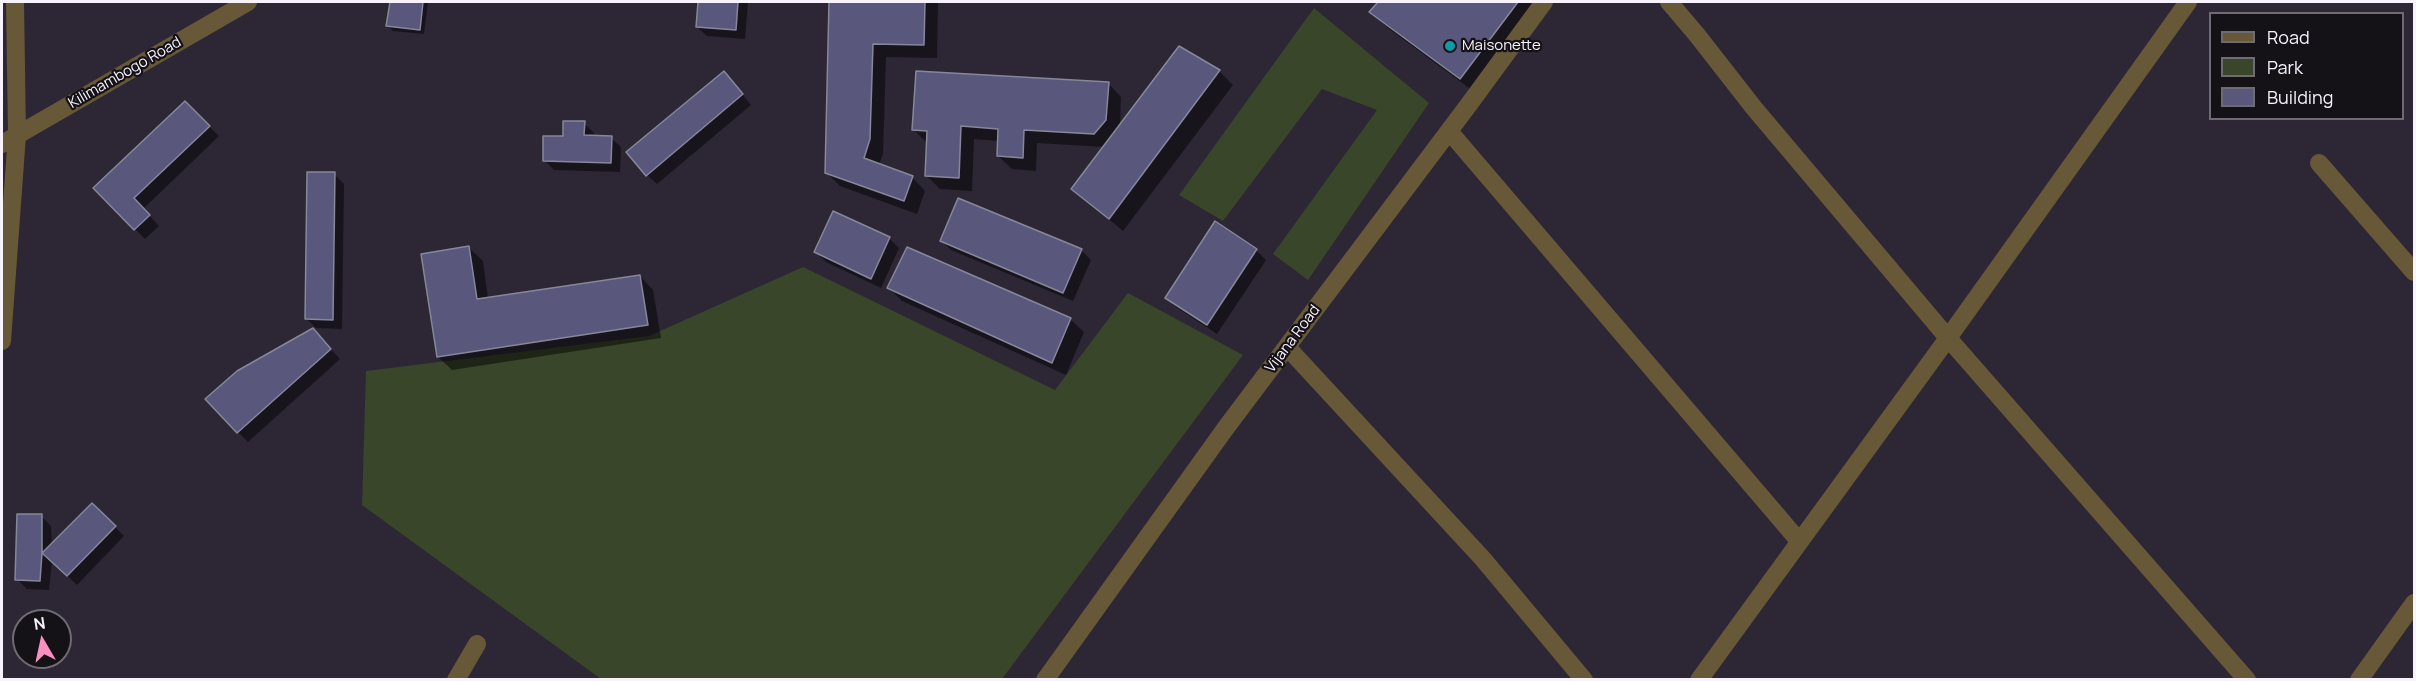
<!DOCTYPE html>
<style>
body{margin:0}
#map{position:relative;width:2416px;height:681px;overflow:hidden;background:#2d2635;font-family:Manrope,sans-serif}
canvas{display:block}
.frame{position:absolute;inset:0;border:3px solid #f7f2fc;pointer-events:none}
.legend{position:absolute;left:2209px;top:12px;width:195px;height:108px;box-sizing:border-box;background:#141117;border:2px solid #6f6b73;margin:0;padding:8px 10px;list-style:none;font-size:18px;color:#f7f2fc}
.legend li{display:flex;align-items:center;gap:12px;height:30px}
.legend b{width:30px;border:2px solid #6f6b73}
.north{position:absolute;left:12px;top:609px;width:60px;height:60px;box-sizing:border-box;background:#141117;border:2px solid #6f6b73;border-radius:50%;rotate:351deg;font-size:16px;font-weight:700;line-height:24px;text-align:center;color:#f7f2fc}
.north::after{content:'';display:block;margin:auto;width:21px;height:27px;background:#fc8fc1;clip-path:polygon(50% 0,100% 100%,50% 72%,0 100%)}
</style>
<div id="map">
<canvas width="2416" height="681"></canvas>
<div class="frame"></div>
<ul class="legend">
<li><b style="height:8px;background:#675937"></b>Road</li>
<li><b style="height:16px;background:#3a462a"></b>Park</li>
<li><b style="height:16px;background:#59587c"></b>Building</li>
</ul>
<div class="north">N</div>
</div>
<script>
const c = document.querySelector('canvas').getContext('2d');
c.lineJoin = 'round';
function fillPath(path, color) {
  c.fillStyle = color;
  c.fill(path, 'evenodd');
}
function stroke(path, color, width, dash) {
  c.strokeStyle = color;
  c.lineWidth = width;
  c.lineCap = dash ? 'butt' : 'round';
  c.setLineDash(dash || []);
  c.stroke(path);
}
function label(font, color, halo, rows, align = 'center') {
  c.font = font + ' Manrope,sans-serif';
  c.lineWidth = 4.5;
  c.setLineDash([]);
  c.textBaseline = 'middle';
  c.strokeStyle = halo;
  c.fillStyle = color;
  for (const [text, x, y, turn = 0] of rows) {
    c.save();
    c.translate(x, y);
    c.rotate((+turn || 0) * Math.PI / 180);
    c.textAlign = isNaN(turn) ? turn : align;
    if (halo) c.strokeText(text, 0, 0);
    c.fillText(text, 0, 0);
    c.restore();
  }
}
fillPath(new Path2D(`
 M1314 8 1429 103 1308 280 1273 254 1377 110 1322 89 1223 221 1179 195Z
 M803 267 1055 390 1128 293 1243 355 1002 679H601L362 505 366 371 649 336Z`), '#3a462a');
fillPath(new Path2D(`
 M391 2H428L424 34 393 31 388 26Z
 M699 2H748L745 39 707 36 697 27Z
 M831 2H936L938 3 937 58 886 57 883 154 879 165 912 177 925 191 917 214 840 186 826 172Z
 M1379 2H1547L1477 94 1388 28 1371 12Z
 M1179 48 1219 71 1233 85 1123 231 1073 189 1105 147 1037 143 1036 171 1012 169 998 156 999 141 974 139 972 191 940 189 926 175 928 144 914 130 1108 83 1121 97 1120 127Z
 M733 83 751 105 657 184 647 175Z
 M185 103 219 136 143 209 159 226 145 239 95 188Z
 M584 123 594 133V137L611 138 621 147 620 172 554 170 544 160 565 138Z
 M334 174 344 184 342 329 316 328 306 318Z
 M959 200 1082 251 1091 260 1073 301 951 250 941 240Z
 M1215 223 1256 250 1266 260 1217 334 1176 307 1166 298Z
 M889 238 899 248 881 288 826 262 816 252Z
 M469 248 483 261 488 299 640 276 653 290 661 338 452 370 438 357Z
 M889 288 1070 319 1084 332 1066 375 902 301Z
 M322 340 340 359 248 442 238 432Z
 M92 505 124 536 77 585 52 561 49 590 27 589 17 579 41 516 51 526 52 546Z`), '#0007');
const building = new Path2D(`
 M390 2H423L420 30 386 26Z
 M698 2H738L736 30 696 27Z
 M829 2H925L924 45 873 44 870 139 864 158 913 176 904 201 825 173Z
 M1378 2H1518L1460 79 1369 12Z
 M1179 46 1220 70 1109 219 1071 189Z
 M724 71 743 94 646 176 626 152Z
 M916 71 1109 82 1106 120 1094 134 1024 130 1023 158 997 156 998 129 961 126 959 178 925 176 927 131 912 130Z
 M185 101 210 126 134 198 150 215 134 230 93 188Z
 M563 121H585L584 135 612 136 611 163 543 161V136H563Z
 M307 172H335L333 320 305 319Z
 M958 198 1082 249 1063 293 940 241Z
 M833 211 890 237 871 279 814 252Z
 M1215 221 1257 249 1207 325 1165 298Z
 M469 246 477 299 640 275 648 325 437 357 421 254Z
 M907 247 1071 318 1052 363 887 288Z
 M313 328 331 349 237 433 205 399 237 371Z
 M92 503 116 526 67 576 42 553Z
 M17 514H42V553L40 581 15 580Z`);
fillPath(building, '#59587c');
stroke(building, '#87879b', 1.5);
stroke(new Path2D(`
 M1669 2 1697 35 1754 108 1948 338 2247 680
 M1449 131 1799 541
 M2 144 248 2
 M2319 163 2414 272
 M2 341 17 135 15 2
 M1287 347 1483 559 1584 680
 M456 680 477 644
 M1045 680 1225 429 1470 103 1544 2
 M1699 680 1948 338 2188 2
 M2359 680 2414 603`), '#675937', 18);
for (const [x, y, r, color] of [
 [1450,46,6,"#0f9aa8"]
]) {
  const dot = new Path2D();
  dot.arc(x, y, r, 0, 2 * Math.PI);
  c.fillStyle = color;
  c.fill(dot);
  stroke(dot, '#141117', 2);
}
label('15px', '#f7f2fc', '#141117', [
 ["Maisonette",1462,46]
], 'left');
label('15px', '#f7f2fc', '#141117', [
 ["Kilimambogo Road",125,73,-30],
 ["Vijana Road",1293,339,-53]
]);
</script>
